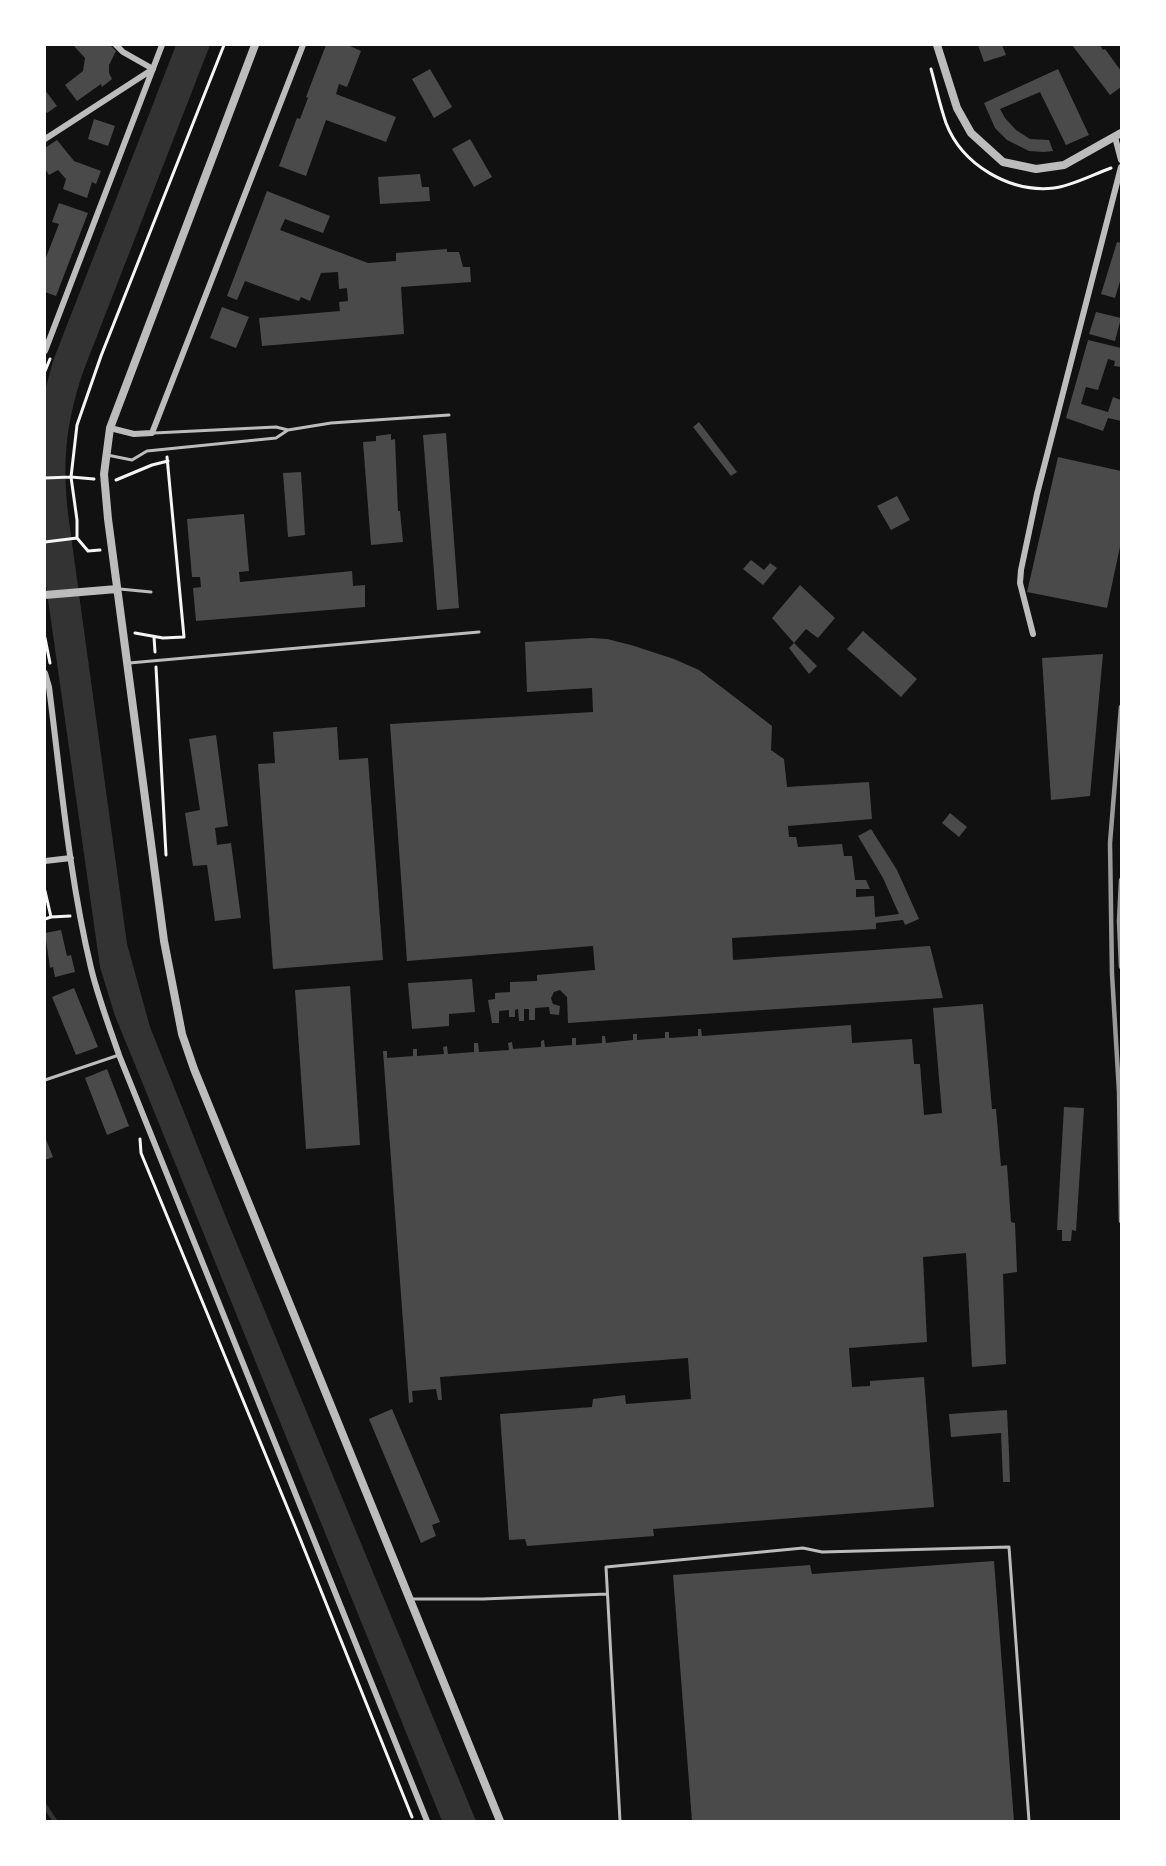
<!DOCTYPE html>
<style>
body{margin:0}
#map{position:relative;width:1166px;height:1866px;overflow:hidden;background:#111;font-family:Helvetica,sans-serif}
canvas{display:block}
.frame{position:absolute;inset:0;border:46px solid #fff;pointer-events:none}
</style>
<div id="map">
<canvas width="1166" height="1866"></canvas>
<div class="frame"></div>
</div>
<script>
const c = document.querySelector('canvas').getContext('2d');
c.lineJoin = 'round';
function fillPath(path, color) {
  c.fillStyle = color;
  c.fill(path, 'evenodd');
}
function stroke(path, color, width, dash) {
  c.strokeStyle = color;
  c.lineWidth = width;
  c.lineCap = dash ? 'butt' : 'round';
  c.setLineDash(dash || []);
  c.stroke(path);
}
fillPath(new Path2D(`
 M176 45H210L83 372C65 426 62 464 69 521L127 944 150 1027 225 1215 476 1821H442L136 1067 115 1016 100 967 45 578V391L53 361Z`), '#333');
stroke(new Path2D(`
 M45 1806 55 1821`), '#333', 4.5);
fillPath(new Path2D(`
 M73 45H110L116 51 109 65V73L112 79 102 87 101 84 77 101 65 85 83 71 85 58Z
 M326 45H348L361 51 347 87 339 84 336 94 396 117 386 142 326 120 306 176 279 166 297 118 300 119 308 98 306 97Z
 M978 45H1002L1006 55 984 62Z
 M1072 45H1100L1103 50 1105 49 1121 71V87L1110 95Z
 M430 69 452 107 434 118 412 79Z
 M1058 69 1089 135 1066 145 1040 92 1000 109 1005 118 1016 130 1030 139 1049 140 1053 151 1044 152 1029 151 1007 140 995 128 984 103Z
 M45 90 57 106 47 113 45 110Z
 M94 119 115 126 108 146 88 139Z
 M470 139 492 177 474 187 452 149Z
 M57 140 74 161 101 171 96 184 92 182 87 198 63 189 66 179 58 170 49 175 45 169V148Z
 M420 174 422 187H429L430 201 380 204 378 177Z
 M267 191 330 216 323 233 285 219 280 230 368 263 396 261V253L447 249V252H459L463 267H470L471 282 401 287 404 334 262 346 259 318 340 311 339 302 348 301 347 288 339 289 338 272 321 273 310 301 301 297 299 301 245 281 237 300 227 296Z
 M59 203 88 213 56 296 45 292V260L59 224 52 222Z
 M1117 242 1121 243V278L1115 298 1101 294Z
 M222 307 249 317 236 348 210 338Z
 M1096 312 1121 318 1115 341 1089 334Z
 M1088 340 1121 348V367L1114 366 1115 361 1108 359 1098 390 1086 387 1081 404 1108 412 1113 397 1121 400V421L1108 418 1103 431 1066 418Z
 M699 422 737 472 731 476 693 427Z
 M446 433 459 608 437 610 423 435Z
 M391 434V440L395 439 398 511H400L403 542 371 545 363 442 376 441V436Z
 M1058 457 1121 471V542L1107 608 1027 592Z
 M301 472 305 535 288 537 283 473Z
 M897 496 910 520 891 530 877 506Z
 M244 514 249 571 239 572 240 582 352 571 353 586 365 585V607L196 621 193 588 201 587 200 577H192L187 519Z
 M751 560 764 570 770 563 777 568 763 585 743 569Z
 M800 585 835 618 818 638 806 629 794 643 772 618Z
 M863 631 917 679 901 697 847 649Z
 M591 638 607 639 631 645 674 659 699 670 728 692 772 726 771 750 784 759 787 787 869 782 872 819 788 826 789 837H796L798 847 842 844 844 856H852L855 880H866L870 889H856V897L874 896 875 917 899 914 883 878 858 836 871 829 897 870 919 919 905 925 903 920 876 923V929L732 938 733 960 930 946 943 998 568 1023 567 997 560 990 554 992 551 998 553 1004 560 1006 559 1015 550 1014 549 1007 535 1008V1020H529V1009H524V1021H519L518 1009 515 1010V1017H509V1010L499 1011V1023H492L488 1000 495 999V993L510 992V982L537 981V975L595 970 593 946 407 961 390 724 593 712 592 688 527 692 525 642Z
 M794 643 817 666 809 674 789 648Z
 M1103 654 1090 796 1051 800 1042 658Z
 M337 727 339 760 368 758 383 960 273 969 258 764 275 763 273 732Z
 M216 735 228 826 215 828 217 845 231 843 241 918 215 921 207 865 193 866 185 813 200 810 189 739Z
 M950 813 967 827 959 837 942 823Z
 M61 930 67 956 71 955 75 972 55 977 53 967 50 968 45 933Z
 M472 979 475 1012 449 1014V1026L412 1029 408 983Z
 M350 986 360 1145 306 1149 295 990Z
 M74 988 98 1047 76 1055 52 997Z
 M983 1004 992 1109H996L1001 1166 1007 1165 1011 1222 1015 1223 1017 1272 1003 1274 1006 1364 972 1367 966 1253 923 1257 927 1342 849 1348 852 1387 870 1386V1381L924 1377 934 1507 653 1529 654 1536 527 1546 525 1539 509 1540 500 1414 592 1407 593 1399 625 1395 626 1404 691 1399 688 1358 440 1377 442 1400H438L436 1389 412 1391 413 1402 409 1403 383 1051H387V1058L413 1056V1049H417V1056L444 1054 443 1047 447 1046 448 1054 474 1052V1043H478L479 1052 509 1050 508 1043 512 1042 513 1049 541 1047V1041L544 1040 545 1047 572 1045V1038H576V1045L602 1043V1036H605L606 1043 633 1040V1034H637V1040L665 1038V1032H669V1038L698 1036V1029H701L702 1036 851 1025 852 1043 912 1039 914 1064H920L924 1115 942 1113 933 1008Z
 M107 1069 129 1126 107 1135 85 1078Z
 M1064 1107 1084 1108 1076 1231 1072 1230 1071 1241H1062V1230H1057Z
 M45 1137 53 1157 45 1160Z
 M392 1409 440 1522 432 1525 436 1536 421 1543 369 1419Z
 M1007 1410 1009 1453 1010 1482H1003L1001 1433 951 1437 949 1414Z
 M994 1561 1014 1821H692L673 1575 810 1565 812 1574Z`), '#4a4a4a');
stroke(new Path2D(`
 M931 69C936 87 940 106 946 123 962 165 1010 193 1054 188 1071 186 1094 174 1111 168
 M45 371 50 359
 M45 478 71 477 94 479
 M116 480 152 465 168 461
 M45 542 77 538
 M100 550 88 551 77 538V520L71 477 77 425 101 356 224 45
 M135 633 163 638 184 637 167 457
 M154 637 155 652
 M45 638 50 663
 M156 667 166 855
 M45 891 51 917 70 916
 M45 919 51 917
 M140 1139 141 1153 297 1531 412 1817`), '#f5f5f5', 3);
stroke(new Path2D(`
 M154 433 276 427 288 430 331 423 449 415
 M107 455 132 460 147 451 276 438 288 430
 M120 589 151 592
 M129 663 479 632
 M45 1080 119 1055
 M412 1599H483L607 1594
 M620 1821 606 1567 803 1548 822 1552 1009 1547 1029 1821`), '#bcbcbc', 3);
stroke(new Path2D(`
 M116 45 123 52 153 69
 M1115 137 1121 160
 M45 139 153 69
 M45 351 162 45
 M110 428 134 434 152 433 303 45
 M1033 634 1020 583 1021 570 1037 494 1121 167
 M45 673 49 687C61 781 69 876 91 968 98 997 109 1026 119 1055L427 1821
 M45 861 71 858`), '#bcbcbc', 6);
stroke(new Path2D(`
 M255 45 110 428 104 474 108 519 164 941 182 1034 194 1069 500 1821
 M937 45 957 108 971 133 1003 162 1036 169 1064 165 1121 133
 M45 595 117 589`), '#bcbcbc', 8);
stroke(new Path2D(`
 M1121 707 1110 843 1112 974 1119 1091 1121 1221
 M1121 880 1119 921 1121 967`), '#9a9a9a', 4.5);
</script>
